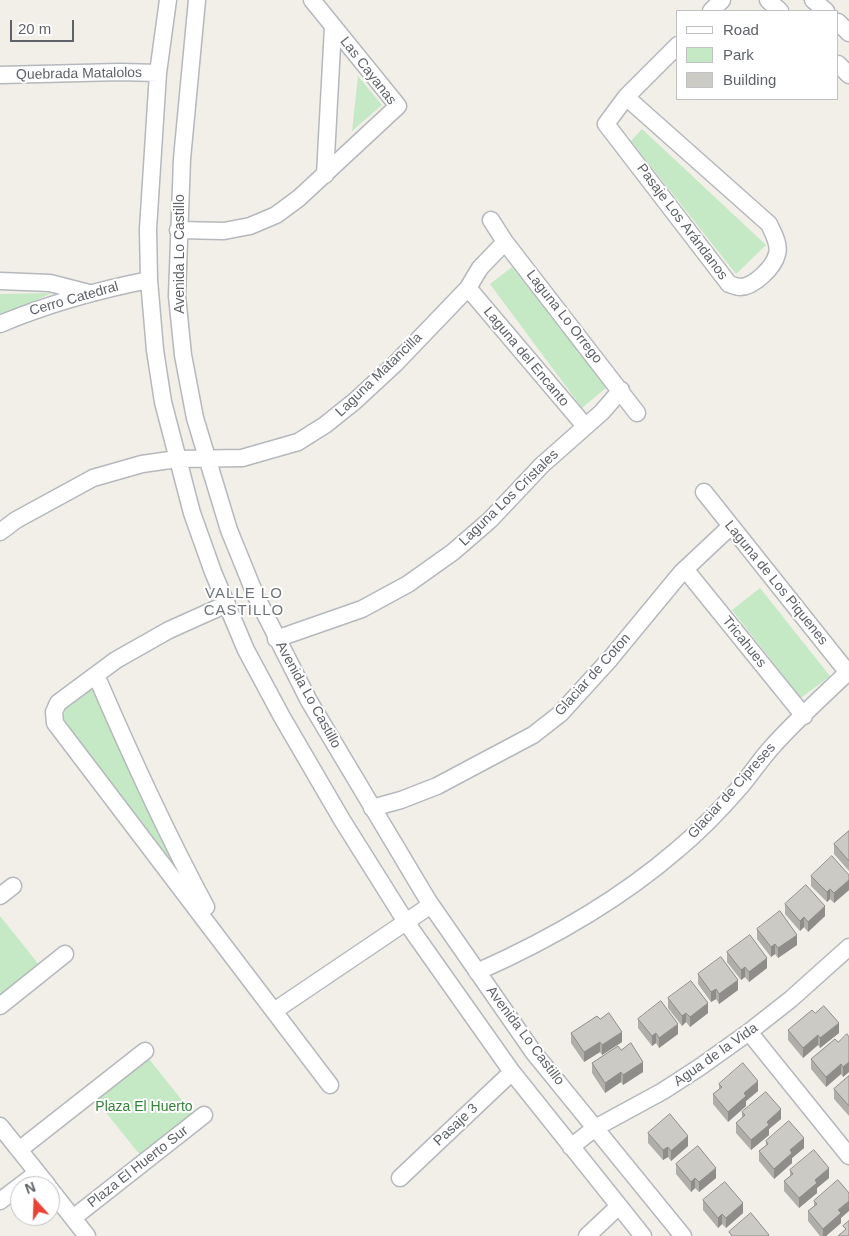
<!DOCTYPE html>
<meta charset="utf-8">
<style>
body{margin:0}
#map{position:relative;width:849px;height:1236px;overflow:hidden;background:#f1efe8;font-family:Arial,sans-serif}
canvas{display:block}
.legend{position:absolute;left:676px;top:10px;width:162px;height:90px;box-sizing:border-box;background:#fff;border:1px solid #bfc1c3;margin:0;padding:6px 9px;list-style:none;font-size:15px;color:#5f6368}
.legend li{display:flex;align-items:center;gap:10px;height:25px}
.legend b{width:25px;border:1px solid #bfc1c3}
.north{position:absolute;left:10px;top:1176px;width:50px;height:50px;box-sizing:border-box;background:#fff;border:1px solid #bfc1c3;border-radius:50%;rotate:340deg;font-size:14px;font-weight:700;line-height:20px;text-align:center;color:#5f6368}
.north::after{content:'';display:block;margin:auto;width:18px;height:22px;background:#ea4335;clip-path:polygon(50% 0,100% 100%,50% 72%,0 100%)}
.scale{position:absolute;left:10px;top:20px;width:64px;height:22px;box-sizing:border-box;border:2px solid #5f6368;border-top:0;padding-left:6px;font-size:15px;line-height:18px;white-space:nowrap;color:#5f6368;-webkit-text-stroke:4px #fff;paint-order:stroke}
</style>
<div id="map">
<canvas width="849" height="1236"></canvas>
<ul class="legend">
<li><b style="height:6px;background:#fff"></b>Road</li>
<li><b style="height:14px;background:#c5e8c5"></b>Park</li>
<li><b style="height:14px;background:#cccac5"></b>Building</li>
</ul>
<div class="north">N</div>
<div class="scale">20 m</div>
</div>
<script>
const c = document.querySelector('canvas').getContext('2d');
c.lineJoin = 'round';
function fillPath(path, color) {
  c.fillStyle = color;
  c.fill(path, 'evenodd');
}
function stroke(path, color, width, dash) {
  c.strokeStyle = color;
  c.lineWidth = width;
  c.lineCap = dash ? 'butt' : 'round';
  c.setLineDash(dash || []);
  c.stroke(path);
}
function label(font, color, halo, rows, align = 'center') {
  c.font = font + ' Arial,sans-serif';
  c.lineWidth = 4;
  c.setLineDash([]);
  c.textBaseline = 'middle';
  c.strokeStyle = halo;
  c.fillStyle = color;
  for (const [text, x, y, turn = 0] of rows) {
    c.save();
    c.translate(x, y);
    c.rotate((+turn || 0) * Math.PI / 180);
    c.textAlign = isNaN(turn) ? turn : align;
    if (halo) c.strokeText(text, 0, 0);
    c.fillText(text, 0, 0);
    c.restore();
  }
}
fillPath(new Path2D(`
 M358 76 382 105 352 131Z
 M642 129 766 245 736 274 631 141Z
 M512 267 607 387 582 408 490 284Z
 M52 293 0 316V294Z
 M760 588 830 676 801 698 732 610Z
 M95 684 180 874 63 723 65 708Z
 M0 916 40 966 2 996 0 994Z
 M149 1059 193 1114 140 1155 96 1100Z`), '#c5e8c5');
const minor = new Path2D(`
 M168 0 158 73 148 229 149 280 155 350 163 402 192 513 213 572 246 650 282 717 342 820 406 922 512 1072 643 1236
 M197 0 182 159 177 296 183 355 195 418 229 530 255 594 309 701 429 902 534 1053 683 1236
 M768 0 780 11
 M813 0 826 11
 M711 11 722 0
 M838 22 849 33
 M838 64 849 75
 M0 75 120 72 158 73
 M626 97 769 224C773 233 780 244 777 254 774 267 754 287 740 287 737 287 732 285 729 284L606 124 626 97 678 45
 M325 175 333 27
 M491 220 505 242 637 413
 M178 230 224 231 250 226 276 215 299 198 398 106 312 0
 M0 281 50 283 89 293
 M468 288 585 426
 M0 324C48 304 98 290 149 280
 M704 492 849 674
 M0 532 16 520 93 478 142 464 177 459 242 458 298 442 325 425 355 401 395 364 468 288 480 268 505 242
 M685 569 804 716
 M227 604 169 630 116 660 58 703 54 712 55 723 330 1085
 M276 639 362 609 408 584 453 552 490 520 542 465 602 412 621 390
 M96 675C130 754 165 831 206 907
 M372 808 401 800 437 786 533 735 560 714 610 659 681 573 731 526
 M0 896 13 886
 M477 972C549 940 618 901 677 850 700 831 722 808 741 786 752 773 761 759 772 747 795 721 822 697 848 672
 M0 1006 65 954
 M274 1011 431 905
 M749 1032 849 1156
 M0 1126 48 1186
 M571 1147 595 1128 663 1091 700 1067 749 1032 791 999 849 947
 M19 1150 145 1051
 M400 1178 512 1072
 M50 1189 87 1236
 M0 1201 37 1173
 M73 1218 204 1115
 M587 1236 619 1206`);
stroke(minor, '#b5b8bc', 19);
stroke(minor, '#fff', 16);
fillPath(new Path2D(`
 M849 831V871L834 854V844Z
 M849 875V890L834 903 830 899 827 902 811 886V876Z
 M785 904 825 916 808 932 804 927 800 931 785 914Z
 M757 929 797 945 778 958 775 954 771 957 757 939Z
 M727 952 767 968 749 982 745 977 741 980 727 962Z
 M698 974 738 990 719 1004 716 999 711 1002 698 984Z
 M668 998 708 1013 690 1027 686 1022 682 1026 668 1008Z
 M815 1013 839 1033 820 1048 818 1045 803 1058 788 1040V1030Z
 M600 1019 622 1042 602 1055 600 1052 584 1062 571 1043V1033Z
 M638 1019 678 1034 659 1048 656 1043 652 1046 638 1028Z
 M849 1037V1072L843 1077 841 1074 826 1087 811 1069V1059L838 1042Z
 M621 1050 643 1072 623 1085 621 1082 605 1093 592 1073V1063Z
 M849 1076V1116L834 1099V1089Z
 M719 1084 758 1091 746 1101V1106L728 1122 713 1104V1094L719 1089Z
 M742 1112 781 1119 769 1129V1135L751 1150 736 1133V1123L742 1118Z
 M648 1133 688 1146 671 1161 668 1157 663 1160 648 1143Z
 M766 1141 804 1148 792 1158V1163L774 1179 759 1161V1151L766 1146Z
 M676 1164 716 1178 699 1192 695 1188 691 1192 676 1174Z
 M790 1170 829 1178 817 1188V1193L799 1208 784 1191V1181L790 1176Z
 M703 1200 743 1213 726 1228 722 1224 718 1228 703 1210Z
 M814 1201 841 1218V1223L826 1236H820L808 1221V1211L814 1206Z`), '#afaea9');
fillPath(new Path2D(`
 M849 880V890L834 903V893Z
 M830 889V899L827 902V892Z
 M825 906V916L808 932V922Z
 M804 917V927L800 931V921Z
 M797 935V945L778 958V948Z
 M775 944V954L771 957V947Z
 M767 958V968L749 982V972Z
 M745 967V977L741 980V970Z
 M738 980V990L719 1004V994Z
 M716 989V999L711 1002V992Z
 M708 1003V1013L690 1027V1017Z
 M686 1013V1022L682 1026V1016Z
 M839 1023V1033L820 1048V1038Z
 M678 1024V1034L659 1048V1038Z
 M622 1032V1042L602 1055V1045Z
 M656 1033V1043L652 1046V1036Z
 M818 1035V1045L803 1058V1048Z
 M600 1042V1052L584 1062V1052Z
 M643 1062V1072L623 1085V1075Z
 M849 1062V1072L843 1077V1067Z
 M841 1064V1074L826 1087V1077Z
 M621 1072V1082L605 1093V1083Z
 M758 1081V1091L746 1101V1106L728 1122V1112L744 1093Z
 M781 1109V1119L769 1129V1135L751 1150V1140L767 1122Z
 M688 1136V1146L671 1161V1151Z
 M804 1138V1148L792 1158V1163L774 1179V1169L790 1150Z
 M668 1147V1157L663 1160V1150Z
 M716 1168V1178L699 1192V1182Z
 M829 1168V1178L817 1188V1193L799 1208V1198L815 1180Z
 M695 1178V1188L691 1192V1182Z
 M849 1201V1211L841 1218V1223L826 1236H823V1229L838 1210Z
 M743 1203V1213L726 1228V1218Z
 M722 1214V1224L718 1228V1218Z`), '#8f8d8a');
const building = new Path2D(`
 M849 831V861L834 844Z
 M832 856 849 875V880L834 893 830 889 827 892 811 876Z
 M806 885 825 906 808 922 804 917 800 921 785 904Z
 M780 911 797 935 778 948 775 944 771 947 757 929Z
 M750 935 767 958 749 972 745 967 741 970 727 952Z
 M721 957 738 980 719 994 716 989 711 992 698 974Z
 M691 981 708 1003 690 1017 686 1013 682 1016 668 998Z
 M661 1001 678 1024 659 1038 656 1033 652 1036 638 1019Z
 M824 1006 839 1023 820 1038 818 1035 803 1048 788 1030 812 1010 815 1013Z
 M609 1013 622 1032 602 1045 600 1042 584 1052 571 1033 597 1016 600 1019Z
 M847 1034 849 1037V1062L843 1067 841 1064 826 1077 811 1059 835 1039 838 1042Z
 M631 1043 643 1062 623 1075 621 1072 605 1083 592 1063 618 1046 621 1050Z
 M743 1063 758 1081 744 1093 746 1096 728 1112 713 1094 722 1087 719 1084Z
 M849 1076V1106L834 1089Z
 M766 1092 781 1109 767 1122 769 1125 751 1140 736 1123 745 1115 742 1112Z
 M670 1114 688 1136 671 1151 668 1147 663 1150 648 1133Z
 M789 1121 804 1138 790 1150 792 1153 774 1169 759 1151 768 1144 766 1141Z
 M698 1146 716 1168 699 1182 695 1178 691 1182 676 1164Z
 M814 1150 829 1168 815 1180 817 1183 799 1198 784 1181 793 1174 790 1170Z
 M838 1180 849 1193V1201L838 1210 841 1213 823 1229 808 1211 817 1204 814 1201Z
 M725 1182 743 1203 726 1218 722 1214 718 1218 703 1200Z
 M751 1213 769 1235 768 1236H732L729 1232Z
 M849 1221V1236H838L846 1229 843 1226Z`);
fillPath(building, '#cccac5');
stroke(building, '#8f8d8a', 1);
label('14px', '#5f6368', '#fff', [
 ["Las Cayanas",368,71,52],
 ["Quebrada Matalolos",79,74,-1],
 ["Pasaje Los Arándanos",682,222,53],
 ["Avenida Lo Castillo",180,254,-90],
 ["Cerro Catedral",74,299,-16],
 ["Laguna Lo Orrego",564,317,52],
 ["Laguna del Encanto",526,357,50],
 ["Laguna Matancilla",379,375,-44],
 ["Laguna Los Cristales",509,498,-44],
 ["Laguna de Los Piquenes",776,583,51],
 ["Tricahues",744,642,51],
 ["Glaciar de Coton",593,675,-48],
 ["Avenida Lo Castillo",308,695,61],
 ["Glaciar de Cipreses",732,791,-48],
 ["Avenida Lo Castillo",525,1036,53],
 ["Agua de la Vida",716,1055,-35],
 ["Pasaje 3",456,1125,-43],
 ["Plaza El Huerto Sur",138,1167,-38]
]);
label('14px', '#348238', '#fff', [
 ["Plaza El Huerto",144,1107]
]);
c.letterSpacing = '1px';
label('15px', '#70757a', '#fff', [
 ["VALLE LO",244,594],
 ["CASTILLO",244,611]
]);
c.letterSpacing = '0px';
</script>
